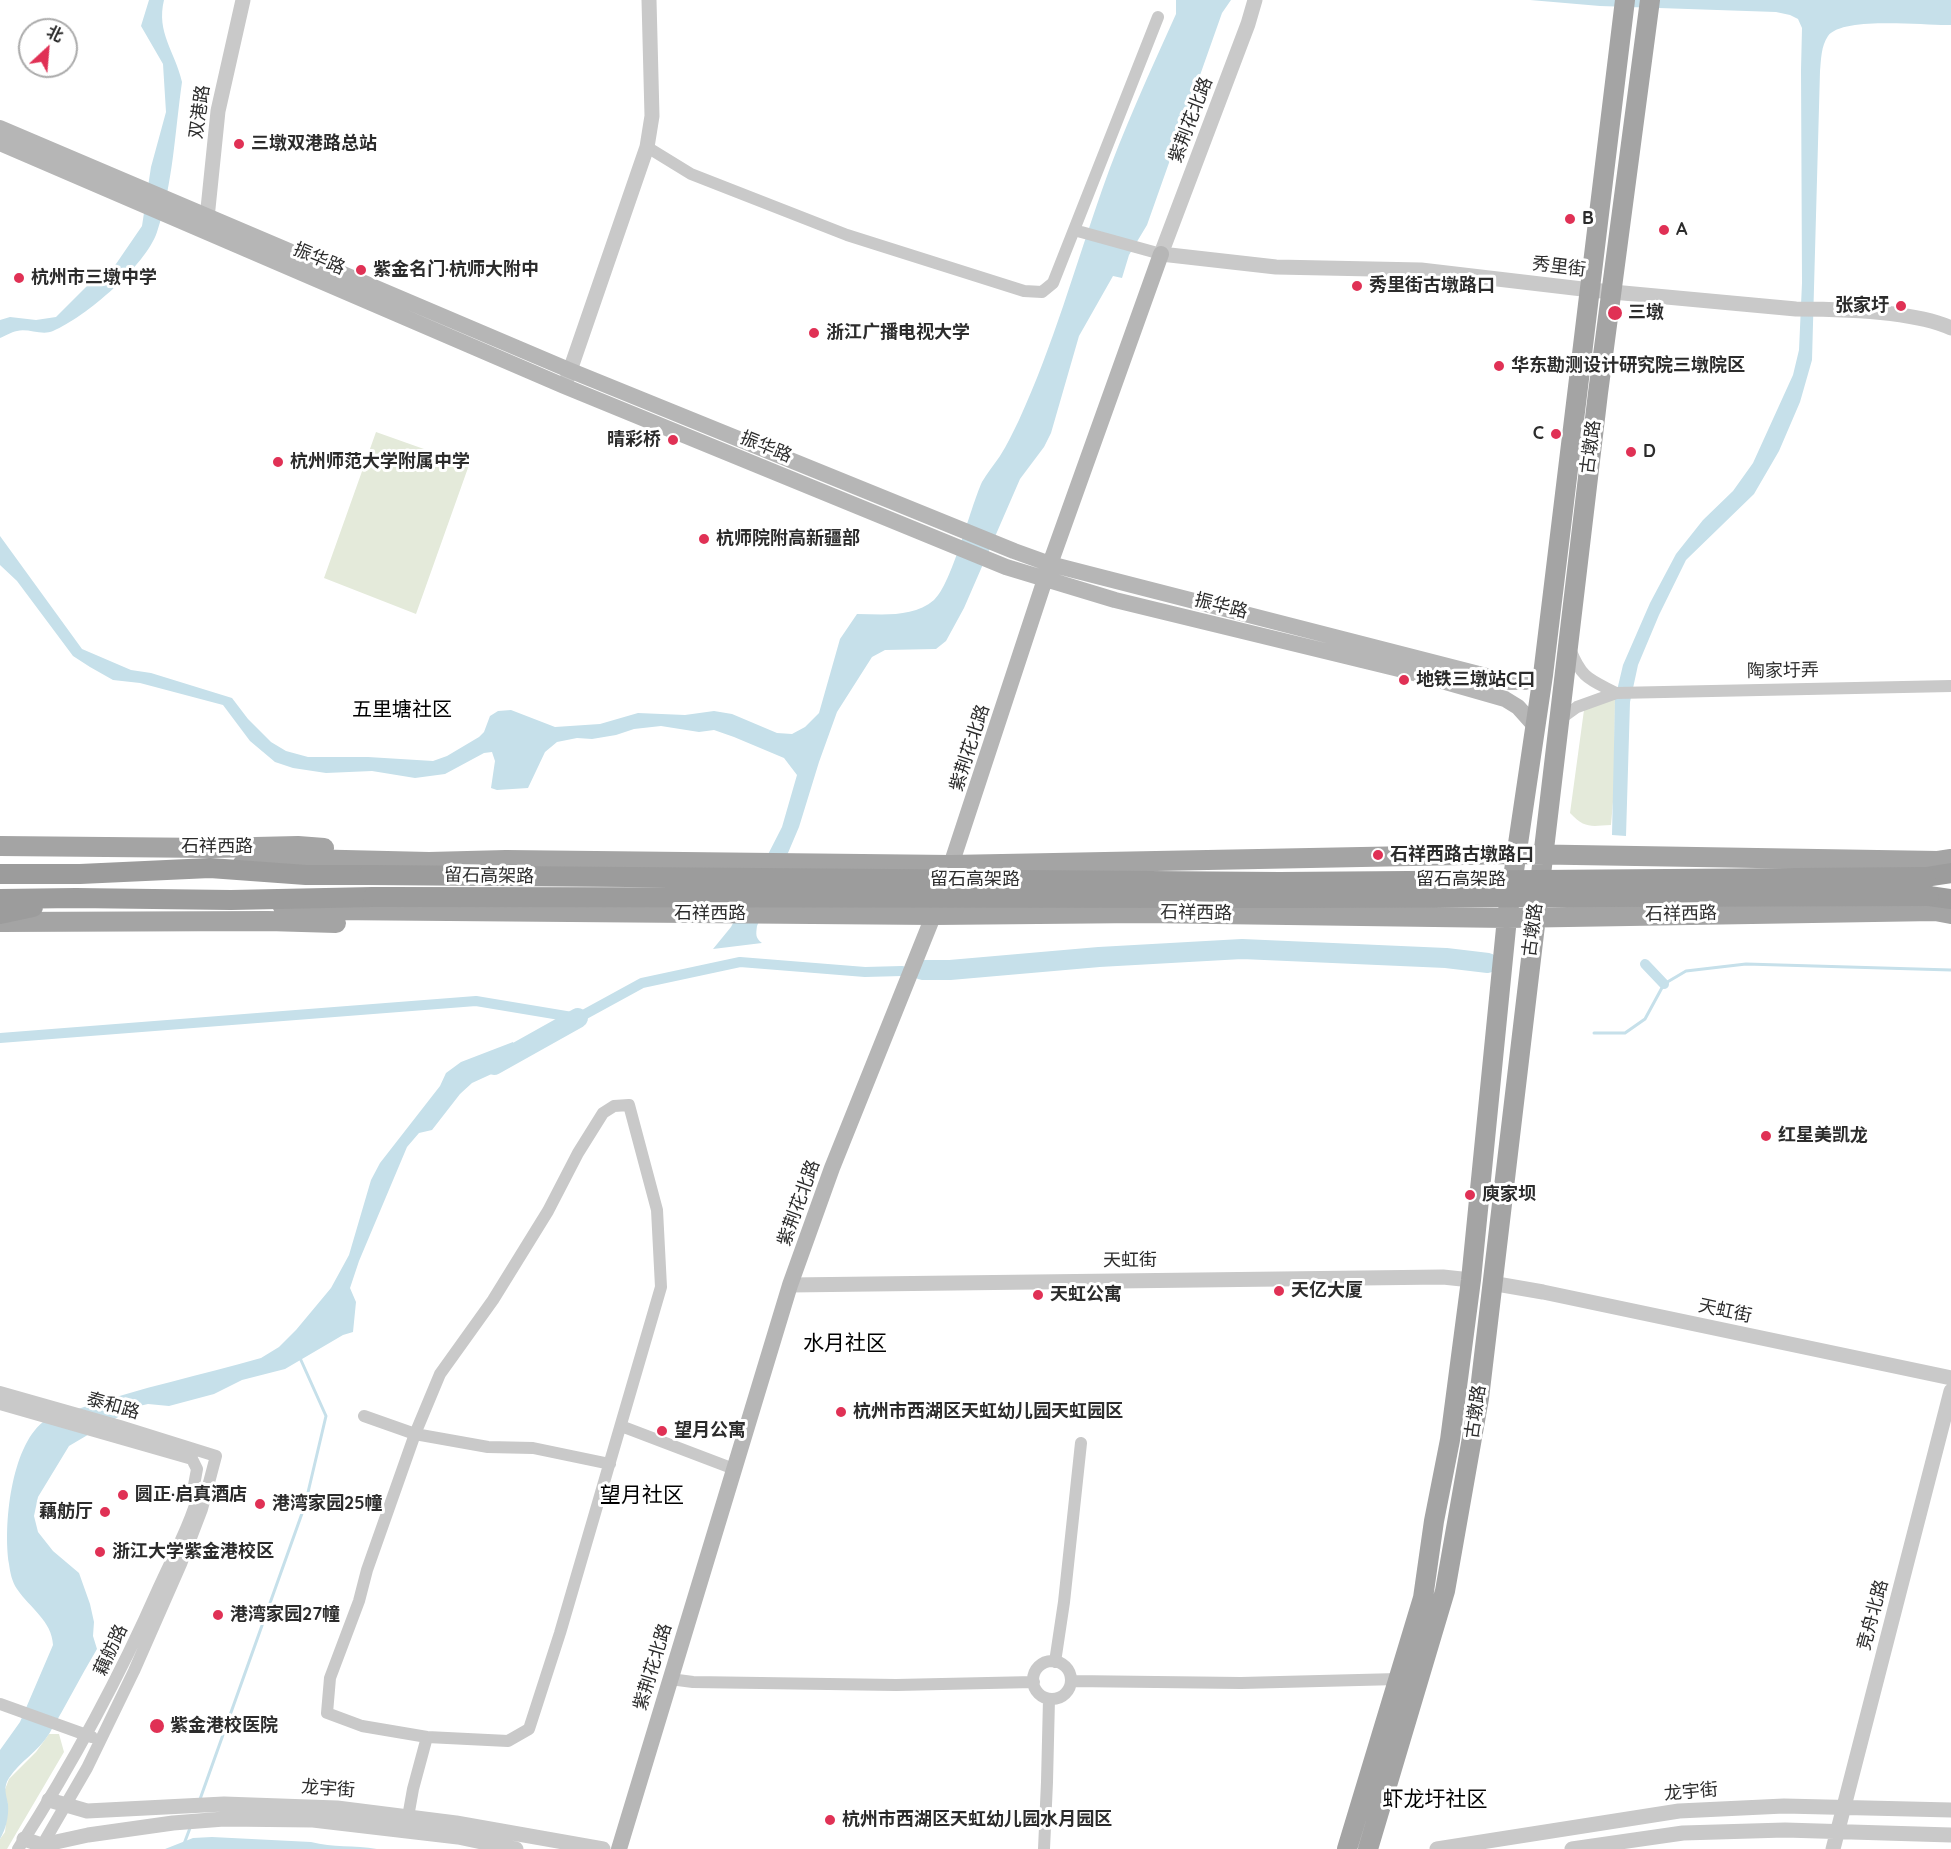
<!DOCTYPE html>
<meta charset="utf-8">
<style>
body{margin:0}
#map{position:relative;width:1951px;height:1849px;overflow:hidden;background:#fff;font-family:Quicksand,"Noto Sans SC",sans-serif}
canvas{display:block}
.north{position:absolute;left:18px;top:18px;width:60px;height:60px;box-sizing:border-box;background:#fff;border:2px solid #ababab;border-radius:50%;rotate:26deg;font-size:16px;font-weight:700;line-height:24px;text-align:center;color:#2c2c2c}
.north::after{content:'';display:block;margin:auto;width:21px;height:27px;background:#e03155;clip-path:polygon(50% 0,100% 100%,50% 72%,0 100%)}
</style>
<div id="map">
<canvas width="1951" height="1849"></canvas>
<div class="north">北</div>
</div>
<script>
const c = document.querySelector('canvas').getContext('2d');
c.lineJoin = 'round';
function fillPath(path, color) {
  c.fillStyle = color;
  c.fill(path, 'evenodd');
}
function stroke(path, color, width, dash) {
  c.strokeStyle = color;
  c.lineWidth = width;
  c.lineCap = dash ? 'butt' : 'round';
  c.setLineDash(dash || []);
  c.stroke(path);
}
function label(font, color, halo, rows, align = 'center') {
  c.font = font + ' Quicksand,"Noto Sans SC",sans-serif';
  c.lineWidth = 6;
  c.setLineDash([]);
  c.textBaseline = 'middle';
  c.strokeStyle = halo;
  c.fillStyle = color;
  for (const [text, x, y, turn = 0] of rows) {
    c.save();
    c.translate(x, y);
    c.rotate((+turn || 0) * Math.PI / 180);
    c.textAlign = isNaN(turn) ? turn : align;
    if (halo) c.strokeText(text, 0, 0);
    c.fillText(text, 0, 0);
    c.restore();
  }
}
fillPath(new Path2D(`
 M376 432 469 465 416 614 324 578Z
 M1615 699 1614 790 1611 825C1591 826 1585 829 1570 813L1584 710Z
 M49 1734H59L64 1752 7 1849H0V1839L5 1832 8 1805 4 1792 9 1779 36 1752Z`), '#e4eada');
fillPath(new Path2D(`
 M149 0H164C156 33 175 51 182 82 175 131 173 184 157 232 146 265 86 317 53 331 42 336 28 328 17 331 11 332 5 336 0 338V320L10 317 36 320 56 317 93 280H105L142 226 151 167 166 112 163 64 141 26Z
 M1176 0H1231L1222 13 1147 225 1129 255 1122 278 1113 276 1079 336 1051 433 1044 447 1020 479 964 608 946 641 936 649 885 650 872 657 837 712 819 762 799 827 757 926C756 934 755 938 762 943L713 949 731 927 782 827 797 775 784 758 734 737 714 730 699 732 661 726 634 729 616 735 592 739 577 738 557 742 545 752 528 788 497 790 491 788 495 761 492 752 484 753 445 774 415 778 372 771 326 773 293 768 275 762 250 741 223 705 140 683 113 680 90 667 73 656 17 581 0 565V536L82 649 131 670 151 673 232 698 248 719 271 742 286 751 308 757H368L433 761 447 756 479 737 484 732 490 716 498 711 511 710 555 727 600 724 638 713 685 715 714 711 732 714 777 733 792 734 805 727 819 713 840 639 857 614C883 614 913 618 934 600 952 584 970 508 982 482 987 473 994 465 1000 456 1007 445 1013 432 1019 420 1053 346 1075 267 1102 190 1123 130 1150 72 1176 14Z
 M1530 0H1951V25C1926 26 1843 16 1828 36 1821 46 1821 60 1820 71L1812 360 1800 402 1779 451 1754 494 1686 560 1659 615 1638 665 1630 702 1626 836 1612 835 1615 699 1623 665 1650 603 1676 554 1703 520 1733 491 1753 463 1793 375 1799 350 1802 283 1801 70 1802 28 1798 19 1790 15 1776 12 1600 6Z
 M513 1042 520 1061 472 1083 460 1094 432 1130 419 1133 407 1147 359 1261 350 1288 356 1302 353 1332 343 1335 285 1369 242 1380 214 1394 169 1406 148 1404 135 1407 69 1446 38 1497 34 1516 38 1532 53 1551 79 1573 90 1604 94 1622 93 1636 97 1649C80 1677 66 1706 49 1734 38 1752 20 1761 9 1778 3 1787 6 1794 8 1804 9 1816 6 1829 0 1839V1750L20 1722 53 1645C52 1621 30 1608 17 1589 12 1582 10 1572 9 1564 3 1526 11 1447 43 1422 52 1415 70 1412 81 1408 140 1388 201 1375 261 1358L279 1347 296 1330 331 1288 349 1255 371 1180 380 1163 440 1086 446 1073 461 1062Z
 M212 1837 311 1842C333 1848 354 1845 377 1849H165L193 1838Z`), '#c6e0ea');
stroke(new Path2D(`
 M1594 1033H1625L1645 1019 1664 984 1686 971 1746 964 1951 970
 M199 1802 305 1505 326 1416 300 1358
 M184 1844 190 1828`), '#c6e0ea', 3);
stroke(new Path2D(`
 M1645 964 1664 984
 M0 1038 476 1001 578 1018 642 983 740 962 865 972 902 971`), '#c6e0ea', 10);
stroke(new Path2D(`
 M922 970H950L1099 957 1242 949 1446 958 1488 963
 M494 1065 578 1018`), '#c6e0ea', 20);
stroke(new Path2D(`
 M647 147 691 174 847 235 1024 291 1042 292 1053 283 1158 17
 M1074 230 1161 254
 M1570 649C1582 679 1589 679 1616 693
 M1559 720 1577 707 1616 693 1951 686
 M629 1105 657 1210 661 1287 560 1633 529 1729 508 1741 427 1737 362 1726 327 1713 330 1678 359 1601 367 1570 415 1434 440 1374 493 1300 548 1211 578 1153 603 1113 614 1106Z
 M0 1392 120 1426 216 1456 202 1509 181 1564 134 1671 87 1768 40 1849
 M0 1404 192 1459 197 1469 192 1496
 M364 1416 415 1434 488 1447 533 1448 610 1464
 M621 1426 734 1469
 M1033 1680a19 19 0 1 1 38 0a19 19 0 1 1-38 0Z
 M1055 1662 1064 1602 1081 1443
 M670 1679 693 1682 896 1685 1034 1682
 M1071 1681 1241 1683 1398 1679
 M0 1704 92 1737
 M408 1817 413 1789 427 1737
 M18 1849C72 1765 119 1678 159 1587 173 1556 191 1523 200 1489
 M1044 1849 1047 1782 1049 1699`), '#c9c9c9', 12);
stroke(new Path2D(`
 M1255 0 1248 24 1161 254 1276 267 1421 270 1591 290 1796 309C1838 309 1914 311 1951 328
 M206 228 218 111 243 0
 M566 382 647 147 652 116 649 0
 M1491 1283 1543 1292 1951 1378
 M790 1285 1443 1277 1471 1280
 M49 1800 87 1811 224 1804 337 1808 456 1823 603 1849
 M24 1839 42 1845 88 1835 173 1823 224 1819 313 1820 458 1837 516 1849
 M1437 1849 1679 1811 1784 1806 1951 1810
 M1572 1849 1683 1833 1785 1830 1951 1835
 M1833 1849 1951 1391`), '#c9c9c9', 15);
stroke(new Path2D(`
 M0 128 569 370 1014 551 1050 564 1510 682H1525L1543 675
 M0 143 564 386 1006 567 1115 600 1407 671 1505 699 1518 707 1535 726
 M947 877 1050 564 1161 254
 M619 1849 790 1285 832 1168 938 904`), '#b6b6b6', 16);
stroke(new Path2D(`
 M0 846 212 848 298 846 324 848
 M242 865 303 859 429 862 506 860 951 865 1515 854 1938 861 1951 859
 M282 905 328 910 934 915 1142 913 1507 918 1935 911 1951 914
 M0 922 268 921 336 923
 M1347 1849 1423 1598 1434 1521 1450 1440 1471 1280 1507 918 1543 675 1625 0
 M1368 1849 1445 1591 1479 1398 1598 393 1650 0`), '#a4a4a4', 20);
stroke(new Path2D(`
 M0 874H80L210 868 306 875H368
 M1926 877 1951 873
 M1929 896 1951 899
 M0 899 76 898 231 900 373 897
 M0 914 33 907`), '#9c9c9c', 20);
stroke(new Path2D(`
 M368 875 1279 882 1926 877
 M373 897 1280 898 1929 896`), '#9c9c9c', 20);
for (const [x, y, r, color] of [
 [239,144,6,"#e03155"],
 [1570,219,6,"#e03155"],
 [1664,230,6,"#e03155"],
 [361,270,6,"#e03155"],
 [19,278,6,"#e03155"],
 [1357,286,6,"#e03155"],
 [1901,306,6,"#e03155"],
 [1615,313,8,"#e03155"],
 [814,333,6,"#e03155"],
 [1499,366,6,"#e03155"],
 [1556,434,6,"#e03155"],
 [673,440,6,"#e03155"],
 [1631,452,6,"#e03155"],
 [278,462,6,"#e03155"],
 [704,539,6,"#e03155"],
 [1404,680,6,"#e03155"],
 [1378,855,6,"#e03155"],
 [1766,1136,6,"#e03155"],
 [1470,1195,6,"#e03155"],
 [1279,1291,6,"#e03155"],
 [1038,1295,6,"#e03155"],
 [841,1412,6,"#e03155"],
 [662,1431,6,"#e03155"],
 [123,1495,6,"#e03155"],
 [260,1504,6,"#e03155"],
 [105,1512,6,"#e03155"],
 [100,1552,6,"#e03155"],
 [218,1615,6,"#e03155"],
 [157,1726,8,"#e03155"],
 [830,1820,6,"#e03155"]
]) {
  const dot = new Path2D();
  dot.arc(x, y, r, 0, 2 * Math.PI);
  c.fillStyle = color;
  c.fill(dot);
  stroke(dot, '#fff', 2);
}
label('18px', '#2c2c2c', '#fff', [
 ["双港路",200,112,-82],
 ["紫荆花北路",1191,120,-69],
 ["振华路",319,259,23],
 ["秀里街",1559,267,7],
 ["振华路",766,447,22],
 ["古墩路",1591,447,-83],
 ["振华路",1221,606,14],
 ["陶家圩弄",1783,671,-1],
 ["紫荆花北路",970,748,-72],
 ["石祥西路",217,847],
 ["留石高架路",489,876,1],
 ["留石高架路",975,880],
 ["留石高架路",1461,880],
 ["石祥西路",1196,913,1],
 ["石祥西路",710,914],
 ["石祥西路",1681,914,-1],
 ["古墩路",1533,930,-83],
 ["紫荆花北路",799,1203,-70],
 ["天虹街",1130,1261],
 ["天虹街",1725,1311,12],
 ["泰和路",113,1406,16],
 ["古墩路",1476,1412,-82],
 ["竞舟北路",1873,1615,-75],
 ["藕舫路",111,1650,-65],
 ["紫荆花北路",653,1667,-73],
 ["龙宇街",328,1789,4],
 ["龙宇街",1691,1792,-5]
]);
label('bold 18px', '#2c2c2c', '#fff', [
 ["三墩双港路总站",251,144],
 ["B",1582,219],
 ["A",1676,230],
 ["紫金名门·杭师大附中",373,270],
 ["杭州市三墩中学",31,278],
 ["秀里街古墩路口",1369,286],
 ["张家圩",1889,306,"right"],
 ["三墩",1628,313],
 ["浙江广播电视大学",826,333],
 ["华东勘测设计研究院三墩院区",1511,366],
 ["C",1544,434,"right"],
 ["晴彩桥",661,440,"right"],
 ["D",1643,452],
 ["杭州师范大学附属中学",290,462],
 ["杭师院附高新疆部",716,539],
 ["地铁三墩站C口",1416,680],
 ["石祥西路古墩路口",1390,855],
 ["红星美凯龙",1778,1136],
 ["庾家坝",1482,1195],
 ["天亿大厦",1291,1291],
 ["天虹公寓",1050,1295],
 ["杭州市西湖区天虹幼儿园天虹园区",853,1412],
 ["望月公寓",674,1431],
 ["圆正·启真酒店",135,1495],
 ["港湾家园25幢",272,1504],
 ["藕舫厅",93,1512,"right"],
 ["浙江大学紫金港校区",112,1552],
 ["港湾家园27幢",230,1615],
 ["紫金港校医院",170,1726],
 ["杭州市西湖区天虹幼儿园水月园区",842,1820]
], 'left');
label('20px', '#000', '#fff', [
 ["五里塘社区",402,710]
]);
label('21px', '#000', '#fff', [
 ["水月社区",845,1344],
 ["望月社区",642,1496],
 ["虾龙圩社区",1435,1800]
]);
</script>
